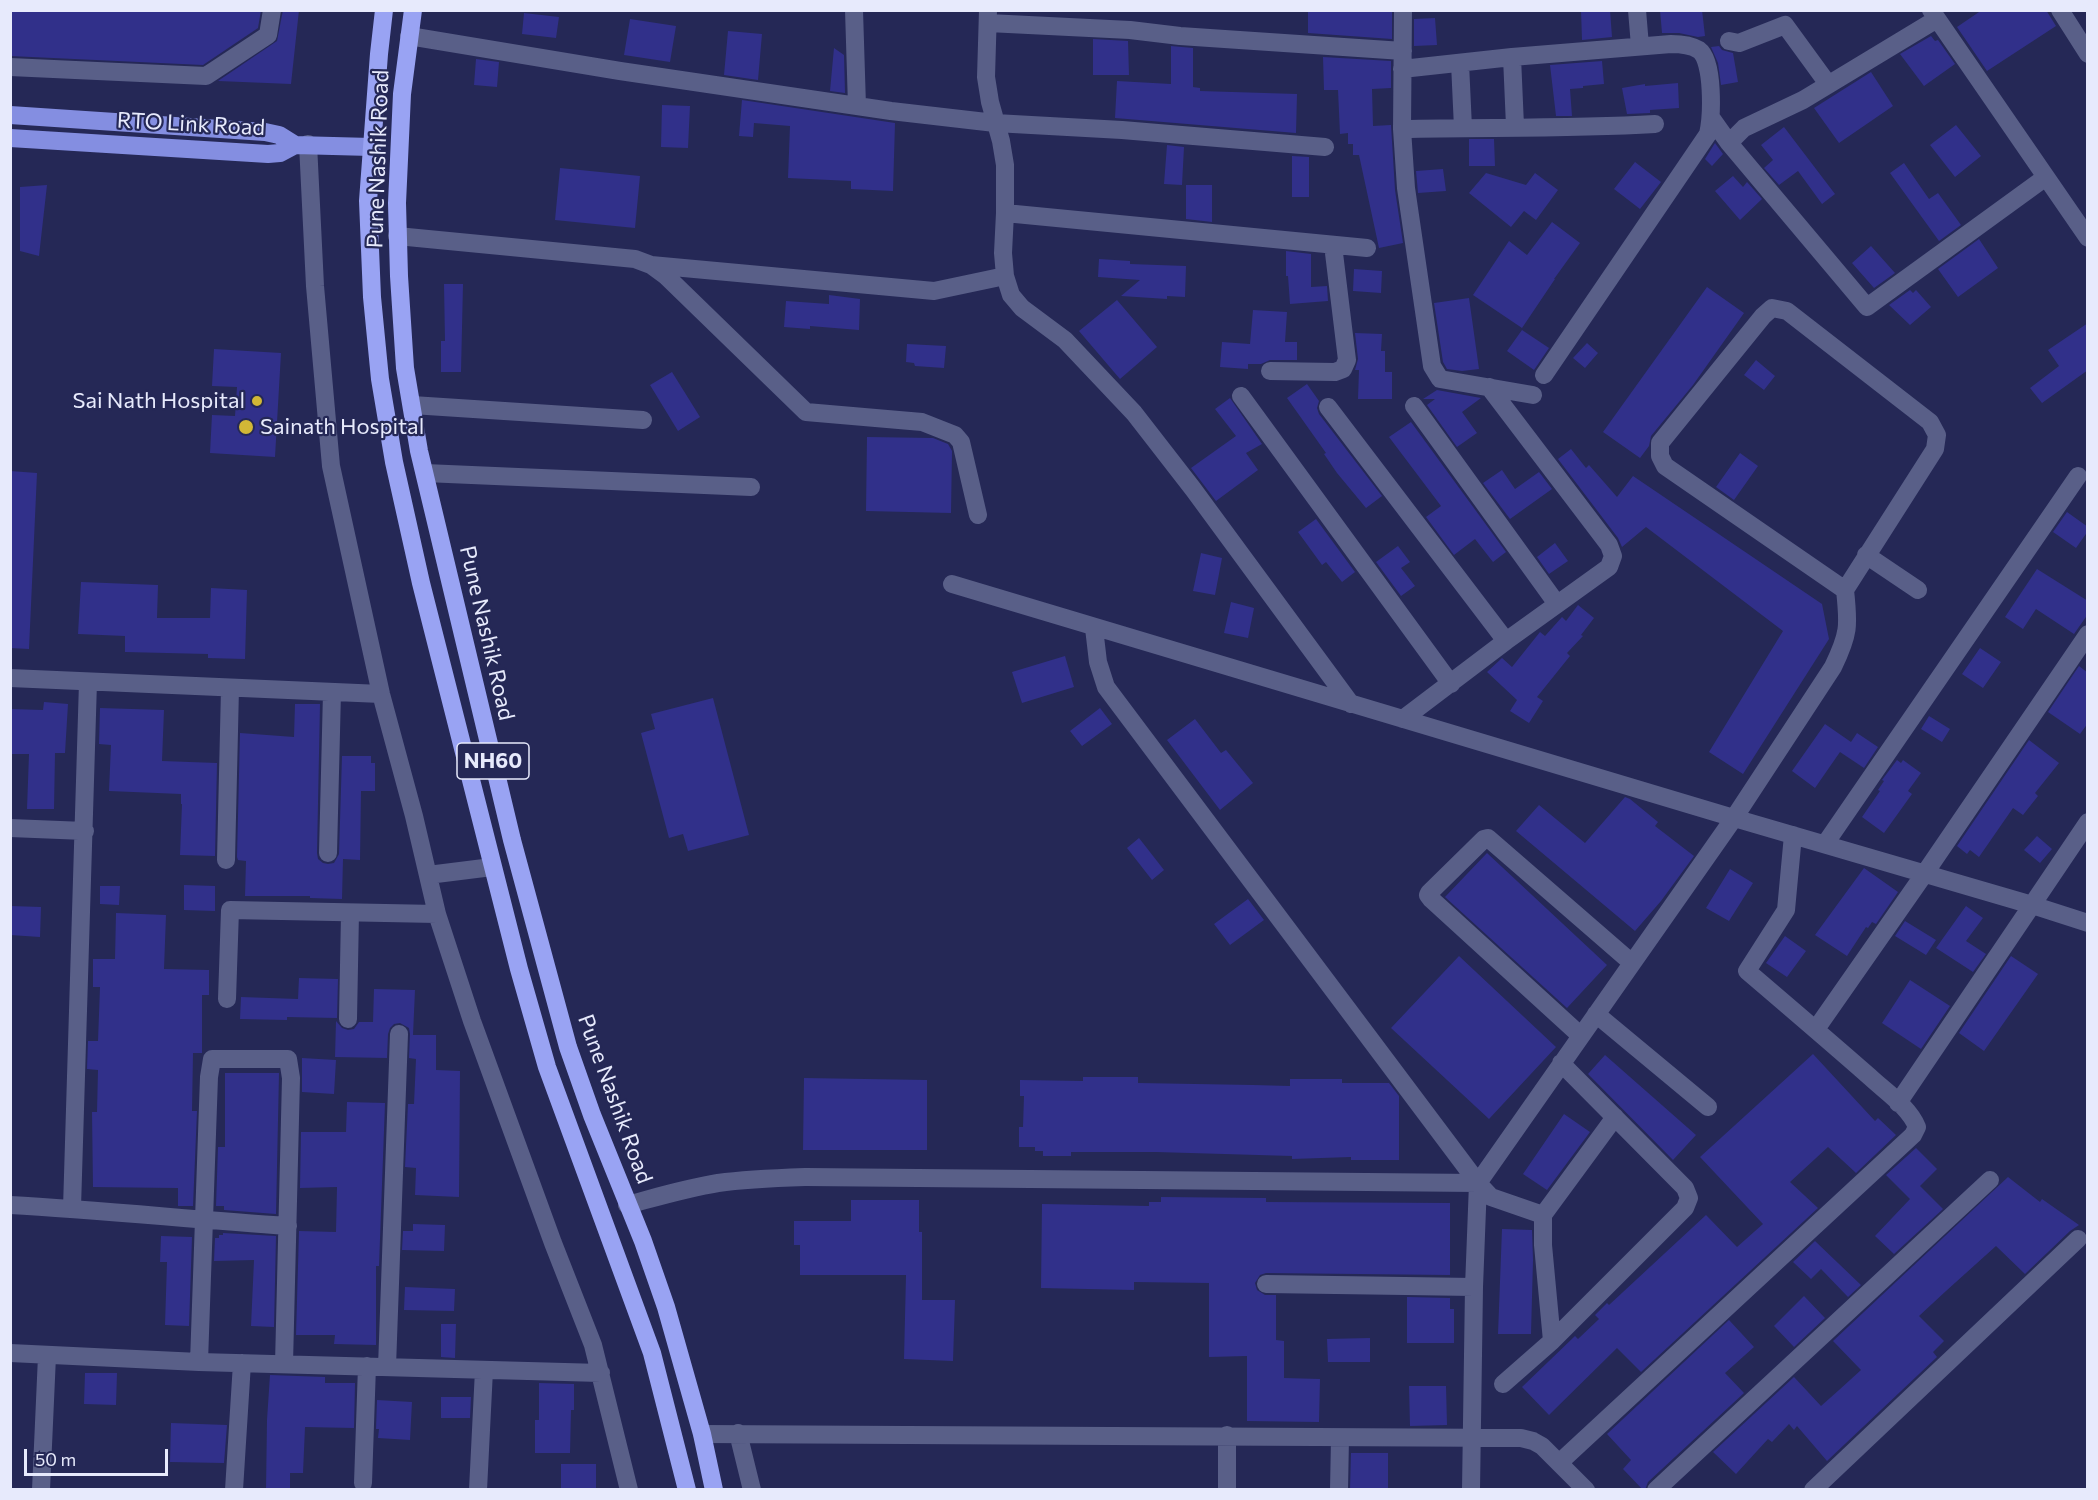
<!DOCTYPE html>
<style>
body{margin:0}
#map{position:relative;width:2098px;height:1500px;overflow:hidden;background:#252856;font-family:Commissioner,sans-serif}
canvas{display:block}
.frame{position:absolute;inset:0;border:12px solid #e7eafc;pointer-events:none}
.scale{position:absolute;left:24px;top:1449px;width:144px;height:27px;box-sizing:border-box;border:3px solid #e7eafc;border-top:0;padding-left:8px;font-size:18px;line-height:21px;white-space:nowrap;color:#e7eafc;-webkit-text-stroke:4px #252856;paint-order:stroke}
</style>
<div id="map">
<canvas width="2098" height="1500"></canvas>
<div class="frame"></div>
<div class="scale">50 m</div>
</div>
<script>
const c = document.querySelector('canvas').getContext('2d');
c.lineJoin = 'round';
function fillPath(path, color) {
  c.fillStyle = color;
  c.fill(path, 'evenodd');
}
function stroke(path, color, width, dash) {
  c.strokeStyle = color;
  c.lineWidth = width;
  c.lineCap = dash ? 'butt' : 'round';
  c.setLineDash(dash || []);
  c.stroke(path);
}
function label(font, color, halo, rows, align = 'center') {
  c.font = font + ' Commissioner,sans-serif';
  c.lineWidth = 4.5;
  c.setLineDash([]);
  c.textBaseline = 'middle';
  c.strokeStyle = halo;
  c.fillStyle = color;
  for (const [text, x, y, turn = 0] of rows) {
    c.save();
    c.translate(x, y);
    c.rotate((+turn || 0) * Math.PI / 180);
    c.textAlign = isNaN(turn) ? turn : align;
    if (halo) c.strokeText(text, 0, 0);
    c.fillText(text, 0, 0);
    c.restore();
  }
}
fillPath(new Path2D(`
 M10 10H261L258 28 203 65 10 56Z
 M283 10H299L291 84 218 81 277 41Z
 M1308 10H1392V39L1308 33Z
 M1581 10H1610L1612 37 1582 40Z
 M1660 10H1702L1705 36 1698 37 1679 33H1662Z
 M1982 10H2046L2056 26 1987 71 1957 27Z
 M524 13 559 17 556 38 522 34Z
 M1435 18 1437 45 1414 46V19Z
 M630 19 676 26 670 62 624 55Z
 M728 31 762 34 758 80 724 75Z
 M1931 36 1935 41 1938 40 1955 64 1924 86 1900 54Z
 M1093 39 1128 41 1129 75H1093Z
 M1171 46 1193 48V87L1200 88V91L1297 94 1296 133 1115 118 1117 81 1171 84Z
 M1719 46 1722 50 1733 53 1738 82 1721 85 1718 63 1711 47Z
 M834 48 844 55 845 93 830 91Z
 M1323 57 1391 61V88L1372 89 1373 126 1391 125 1395 190 1403 243 1379 248 1359 155H1353V144H1348V133L1340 134 1338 90H1324Z
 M476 59 499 62 497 87 474 85Z
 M1602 61 1604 84 1583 86V88L1570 89 1572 116H1556L1550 65Z
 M1871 72 1893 106 1839 143 1814 108Z
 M1678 83 1679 108 1650 110V113L1627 114 1622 88 1645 84V86Z
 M742 100 895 123 893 191 851 189V181L788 178 790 126 754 123 753 137 739 136Z
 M662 105 690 106 688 148 661 147Z
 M1956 125 1981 156 1955 177 1930 145Z
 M1784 127 1835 194 1822 204 1798 171 1779 185 1764 168 1773 160 1761 145Z
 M1469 139H1494L1495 166H1469Z
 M1715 143 1723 154 1712 166 1705 159Z
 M1167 145 1184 147 1182 185 1164 184Z
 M1292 156 1309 157V197H1292Z
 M1635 162 1661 182 1640 209 1614 189Z
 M1904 163 1929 199 1938 193 1961 225 1939 241 1890 173Z
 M560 168 640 176 635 228 555 220Z
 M1443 169 1446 191 1418 193 1416 171Z
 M1486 173 1526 185 1535 173 1558 190 1536 220 1524 211 1511 227 1469 193Z
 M1733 176 1743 187 1747 182 1762 199 1740 220 1715 191Z
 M47 185 39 256 20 251V187Z
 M1186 185H1212V222L1186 219Z
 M1552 222 1580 243 1554 279H1555L1522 328 1473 295 1509 241 1527 255Z
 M1979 239 1998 268 1958 297 1938 269Z
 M1871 246 1895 273 1874 288 1852 263Z
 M1286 251 1311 254V287L1327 286 1328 301 1290 304 1288 276H1286Z
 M1099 259 1130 261V264L1186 266 1185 297 1167 296V299L1121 296 1140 280 1098 277Z
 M1354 269 1382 271 1381 293 1353 291Z
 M444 284H463L461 372H441V341H445Z
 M1707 287 1744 313 1693 385 1651 436 1649 446 1640 458 1603 432Z
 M1910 290 1913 293 1916 290 1931 307 1910 325 1889 305Z
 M829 295 860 299 859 330 810 326V329L784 327 786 301 829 304Z
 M1469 298 1479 369 1462 371 1447 369 1443 362 1434 303Z
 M1117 300 1157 347 1120 379 1079 331Z
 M1253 310 1287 312 1285 342H1297V360H1270L1261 364H1248V369L1220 367 1222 342 1250 344Z
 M2088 323V370L2042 403 2030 388 2059 366 2048 350Z
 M1522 330 1549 348 1534 370 1507 351Z
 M1355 333 1382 334 1381 351H1385V372H1392V399H1358L1359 370H1355L1358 359Z
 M1587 343 1598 353 1585 368 1573 358Z
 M907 344 946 346 944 368 915 366 914 363 906 362Z
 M214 349 281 353 275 457 210 453 212 415 235 416 237 387 212 386Z
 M1756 360 1775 376 1764 390 1744 375Z
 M672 372 700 417 678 431 650 385Z
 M1307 384 1319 401 1317 408 1319 414 1382 496 1366 508 1337 473 1324 454 1326 453 1287 398Z
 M1437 390 1481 398 1462 412 1477 433 1457 447 1427 405 1435 399H1423Z
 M1230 398 1262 444 1246 453 1258 470 1216 501 1191 468 1236 436 1215 409Z
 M1411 422 1506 552 1493 562 1475 539 1454 555 1426 517 1441 506 1389 437Z
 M867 437 933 438 948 444 952 451 951 513 866 511Z
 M1571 449 1586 468 1589 465 1617 497 1633 476 1822 604 1829 639 1743 774 1709 752 1783 631 1646 527 1622 547 1618 538 1558 459Z
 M1740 453 1758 466 1734 500 1716 487Z
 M1502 470 1515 489 1539 472 1552 489 1510 519 1483 483Z
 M10 471 37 473 29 649 10 648Z
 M2067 512 2088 527V531L2076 548 2053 532Z
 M1316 519 1355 572 1342 582 1326 562 1322 565 1298 532Z
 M1555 543 1568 561 1549 574 1537 557Z
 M1398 546 1410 562 1401 568 1415 586 1401 596 1376 562Z
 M1201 553 1222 558 1215 595 1193 591Z
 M2037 569 2088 601V614L2074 634 2036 609 2023 629 2005 617Z
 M81 582 158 585 157 618H210L211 588 247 590 245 659 208 658V654L125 652V636L78 634Z
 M1231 602 1254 608 1248 638 1224 633Z
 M1578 605 1594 618 1581 635 1583 636 1567 653 1570 656 1537 697 1543 701 1529 723 1510 711 1517 700 1487 672 1502 658 1512 667 1540 632 1545 636 1562 617 1566 621Z
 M1980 648 2001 662 1983 688 1962 674Z
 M1065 656 1074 687 1022 703 1012 672Z
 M2079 666 2088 673V723L2080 734 2048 712Z
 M713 698 749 835 688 851 683 834 669 838 641 733 655 729 651 714Z
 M44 702 68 704 65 753H55L54 809H27L29 754H10V709L43 710Z
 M295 704H320L317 853 318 859 323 863 328 864 334 863 339 854 342 756H371V763H375V791H361L360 860 343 859 342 899 310 898V896H245L246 861 238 860 237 857 240 733 294 737Z
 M100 708 164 710 162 761 217 763 215 856 180 855 182 804H181V794L109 791 111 745 99 744Z
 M1100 708 1112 724 1082 746 1070 731Z
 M1929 716 1950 729 1942 742 1921 729Z
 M1195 719 1221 753 1226 750 1253 783 1220 810 1167 740Z
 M1825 724 1851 742 1857 733 1878 747 1864 768 1840 752 1815 788 1792 771Z
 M2029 740 2059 763 2035 793 2038 796 2023 815 2013 808 1979 857 1970 850 1967 854 1957 846Z
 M1897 760 1901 763 1903 760 1921 773 1908 791 1912 794 1884 833 1862 817 1880 791 1878 790 1884 781 1882 780Z
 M1625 797 1630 799 1658 822 1655 826 1694 856 1661 901 1635 931 1516 831 1539 805 1585 843Z
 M2037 836 2052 849 2040 863 2024 850Z
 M1139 838 1164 870 1152 880 1127 848Z
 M1487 853 1607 965 1567 1008 1445 897Z
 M1864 868 1898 892 1876 924 1872 922 1868 928 1866 927 1847 956 1815 935Z
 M1730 869 1753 883 1729 921 1706 908Z
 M184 885 215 886V911L184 910Z
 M100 886H120L119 905 100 904Z
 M1248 899 1264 920 1230 945 1214 924Z
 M10 906 41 907 40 937 10 935Z
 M1966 906 1983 918 1966 941 1986 954 1973 972 1936 948Z
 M116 913 166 915 164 969 209 970V995H202V1053H193L192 1111H197L193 1206H178V1188L93 1187 92 1112H97L98 1070 87 1069 88 1041H98L100 987H93V959H115Z
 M1905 921 1936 940 1926 955 1895 936Z
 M1785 936 1806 951 1787 977 1766 963Z
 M1459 956 1556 1047 1489 1119 1391 1028Z
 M2011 956 2038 974 1984 1051 1959 1033Z
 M299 978 338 979 337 1018 287 1017V1020L240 1019 241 997 298 999Z
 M1910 980 1950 1006 1921 1049 1882 1023Z
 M374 989 415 990 413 1035H436V1070L460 1071 459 1197 415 1195 416 1168 405 1167 408 1104H414L416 1059 409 1058 410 1034 409 1028 400 1023 394 1024 390 1028 388 1034 387 1058 335 1057 336 1021 342 1028 348 1030 354 1029 359 1022H373Z
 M1813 1054 1875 1121 1878 1118 1896 1135 1856 1173 1828 1147 1790 1182 1818 1208 1641 1372 1617 1348 1549 1415 1522 1387 1575 1336 1578 1339 1599 1319 1595 1315 1607 1303 1609 1305 1706 1215 1737 1247 1763 1224 1700 1157Z
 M1605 1055 1696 1135 1673 1160 1588 1074Z
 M302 1058 336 1060 334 1094 302 1092Z
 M225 1073H279L276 1214 224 1210V1206H216L218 1147H225Z
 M1083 1077H1138V1083L1253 1085 1290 1086V1079H1342V1083H1389L1399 1096V1160H1351V1157L1292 1159V1156L1156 1152H1071V1156H1043V1151H1035V1147H1019V1127H1023L1024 1096H1020V1080L1083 1081Z
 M804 1078 927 1080V1150H803Z
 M347 1102 385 1103 379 1266H376V1345L334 1344 335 1335H296L299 1231 336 1232 337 1187 300 1188 301 1132H346Z
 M1564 1114 1590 1132 1547 1190 1523 1174Z
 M1916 1148 1937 1169 1920 1186 1943 1209 1894 1254 1875 1236 1910 1199 1886 1175Z
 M2008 1177 2040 1202 2042 1199 2079 1225 2070 1231 2025 1274 1996 1246 1946 1291 1919 1316 1944 1341 1933 1352 1937 1357 1827 1461 1797 1426 1794 1430 1789 1424 1772 1442 1768 1439 1736 1474 1713 1452 1794 1377 1821 1406 1839 1390 1861 1370 1833 1341Z
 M1161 1197 1266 1198V1202L1450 1203V1275L1266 1273 1260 1275 1255 1283 1257 1290 1265 1295H1276V1340L1284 1341V1378L1320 1379 1319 1422 1247 1421V1356L1209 1357V1283L1134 1282V1290L1041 1288 1042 1204 1149 1206V1202H1161Z
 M851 1200H919V1232H922V1300H955L953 1361 904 1359 906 1275H800V1245H794V1221H851Z
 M413 1224 445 1225 444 1251 402 1250 403 1231H413Z
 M1502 1229 1532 1230 1533 1260 1531 1334H1498Z
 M223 1233 276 1236 274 1327 251 1326 254 1260 214 1261 215 1238H219V1235H223Z
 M161 1236 192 1237 189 1326 165 1325 167 1262H160Z
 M1815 1241 1861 1285 1848 1297 1821 1269 1811 1279 1793 1262Z
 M405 1287 455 1289 454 1311 404 1310Z
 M1804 1296 1825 1318 1794 1347 1774 1326Z
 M1407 1297 1450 1298V1309H1454V1343H1407Z
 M1729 1320 1754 1347 1725 1373 1744 1393 1648 1482 1645 1490H1643L1623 1469 1631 1460 1607 1434Z
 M441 1324H456L455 1358 441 1357Z
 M1370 1338V1362H1328L1327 1339Z
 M85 1373H117L116 1405 84 1404Z
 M270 1375 325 1377V1383H355L354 1428 305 1427 303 1473H290V1490H266L267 1420Z
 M539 1383 574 1384V1410H571L570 1453H535V1420H539Z
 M1409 1386H1446L1447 1425 1410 1426Z
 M441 1397H471L470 1418H441Z
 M377 1400 412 1402 410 1440 378 1438 379 1429H376Z
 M171 1423 227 1425 224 1463 170 1462Z
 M1351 1453H1388V1490H1350Z
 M561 1464H596V1490H561Z`), '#31308a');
stroke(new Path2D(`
 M854 10 857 106
 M988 10 986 77 990 102 1001 141 1005 165V213L1003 253 1005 276 1011 295 1022 308 1065 340 1134 413 1193 489 1351 704
 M1403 10 1402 129 1406 188 1432 366 1440 379 1533 395
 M1637 10 1640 46
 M1931 10 2088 238
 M2060 10 2088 54
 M988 23 1130 30 1180 36 1403 51
 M409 36 620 71 891 111 995 123 1122 130 1325 147
 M1729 41 1739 43 1785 25 1828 84
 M1512 57 1515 126
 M1460 63 1463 128
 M10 67 206 76 268 35 272 10
 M1402 69 1512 57 1671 44C1681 44 1691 45 1699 50 1714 61 1712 117 1708 134L1544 375
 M1712 119 1729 143 1867 307 2046 177
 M1402 129C1486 127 1570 129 1655 124
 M1729 143 1744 128 1803 100 1937 19
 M308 144 315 286 331 466 381 694 414 816 437 914 472 1021 553 1243 593 1345 629 1490
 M1005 213 1367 248
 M397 236 635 259 651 265 666 276 806 412 922 422 955 435 961 442 978 515
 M651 265 934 291 1005 276
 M1772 308 1787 311 1930 422 1937 435 1935 449 1845 590 1665 466 1660 456V443L1763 316Z
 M1270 371 1335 372 1343 369 1347 360 1333 245
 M1241 396 1451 684
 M412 405 643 420
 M1414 406 1557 604
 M1328 407 1506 641
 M425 473 751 487
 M1866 555 1918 590
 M952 584 1734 818 2032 905 2088 822
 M1094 628 1098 662 1106 687 1478 1183 1491 1197 1543 1215V1245L1552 1341
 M10 678 381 694
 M1403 719 1506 641 1609 567 1613 556 1609 545 1489 387
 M10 828 85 831
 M1825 844 2078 476
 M328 853 332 692
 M226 860 230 688
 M428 875 492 867
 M227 999 230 910 437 914
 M1596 1014 1708 1107
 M348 1019 350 913
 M1816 1029 1925 873 2088 634
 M1581 1036 1431 899 1428 895 1429 893 1484 839 1488 838 1632 963
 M1898 1103 2032 905 2088 923
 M10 1205C103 1210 195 1220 288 1226
 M627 1205C657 1197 687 1188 718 1183 747 1179 777 1178 806 1177L1478 1183 1734 818 1833 667C1849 634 1849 626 1845 590
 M72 1208 88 682
 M1543 1215 1615 1117
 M1266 1284 1474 1287
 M10 1353 199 1362 601 1373
 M199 1362 209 1077 212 1059H288L291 1078 284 1364
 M387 1367 399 1034
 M1503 1384 1552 1341 1685 1208 1689 1198 1685 1188 1561 1063
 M738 1433 752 1490
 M702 1434 1521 1438 1533 1441 1542 1446 1586 1490
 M1559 1463 1913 1135 1917 1127C1909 1107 1886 1092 1870 1077 1829 1041 1788 1006 1747 971L1786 910 1793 835
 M363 1483 367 1366
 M41 1490 47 1356
 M234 1490 242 1363
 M478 1490 484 1370
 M1227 1490V1435
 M1339 1490 1340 1438
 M1471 1490 1474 1287 1478 1183
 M1656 1490 1990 1180
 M1813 1490 2078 1239`), '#595f88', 18);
stroke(new Path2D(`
 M10 115 265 132 279 135 295 145
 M10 138 268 154 280 153 295 145 371 147`), '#848ee1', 18);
stroke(new Path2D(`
 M384 10 379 54 368 201 372 297 380 379 394 462 421 583 519 969 547 1067 652 1353 687 1490
 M413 10 402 94 397 203 399 276 405 368 419 451 512 840 568 1047 592 1115 643 1241 666 1307 702 1434 714 1490`), '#99a3f3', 18);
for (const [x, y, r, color] of [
 [257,401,6,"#d1b736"],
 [246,427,8,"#d1b736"]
]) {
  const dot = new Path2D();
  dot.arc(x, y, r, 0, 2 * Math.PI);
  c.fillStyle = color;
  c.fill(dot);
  stroke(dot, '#252856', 2);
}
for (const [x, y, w] of [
 [493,761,72]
]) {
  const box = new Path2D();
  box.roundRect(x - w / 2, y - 18, w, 36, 4.5);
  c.fillStyle = '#252856';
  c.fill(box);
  stroke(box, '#e7eafc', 1.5);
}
label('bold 21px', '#e7eafc', null, [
 ["NH60",493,761]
]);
label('22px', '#e7eafc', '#252856', [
 ["RTO Link Road",191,124,3],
 ["Pune Nashik Road",378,159,-88],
 ["Pune Nashik Road",487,633,77],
 ["Pune Nashik Road",615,1099,70]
]);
label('22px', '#e7eafc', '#252856', [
 ["Sai Nath Hospital",245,401],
 ["Sainath Hospital",260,427,"left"]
], 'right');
</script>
